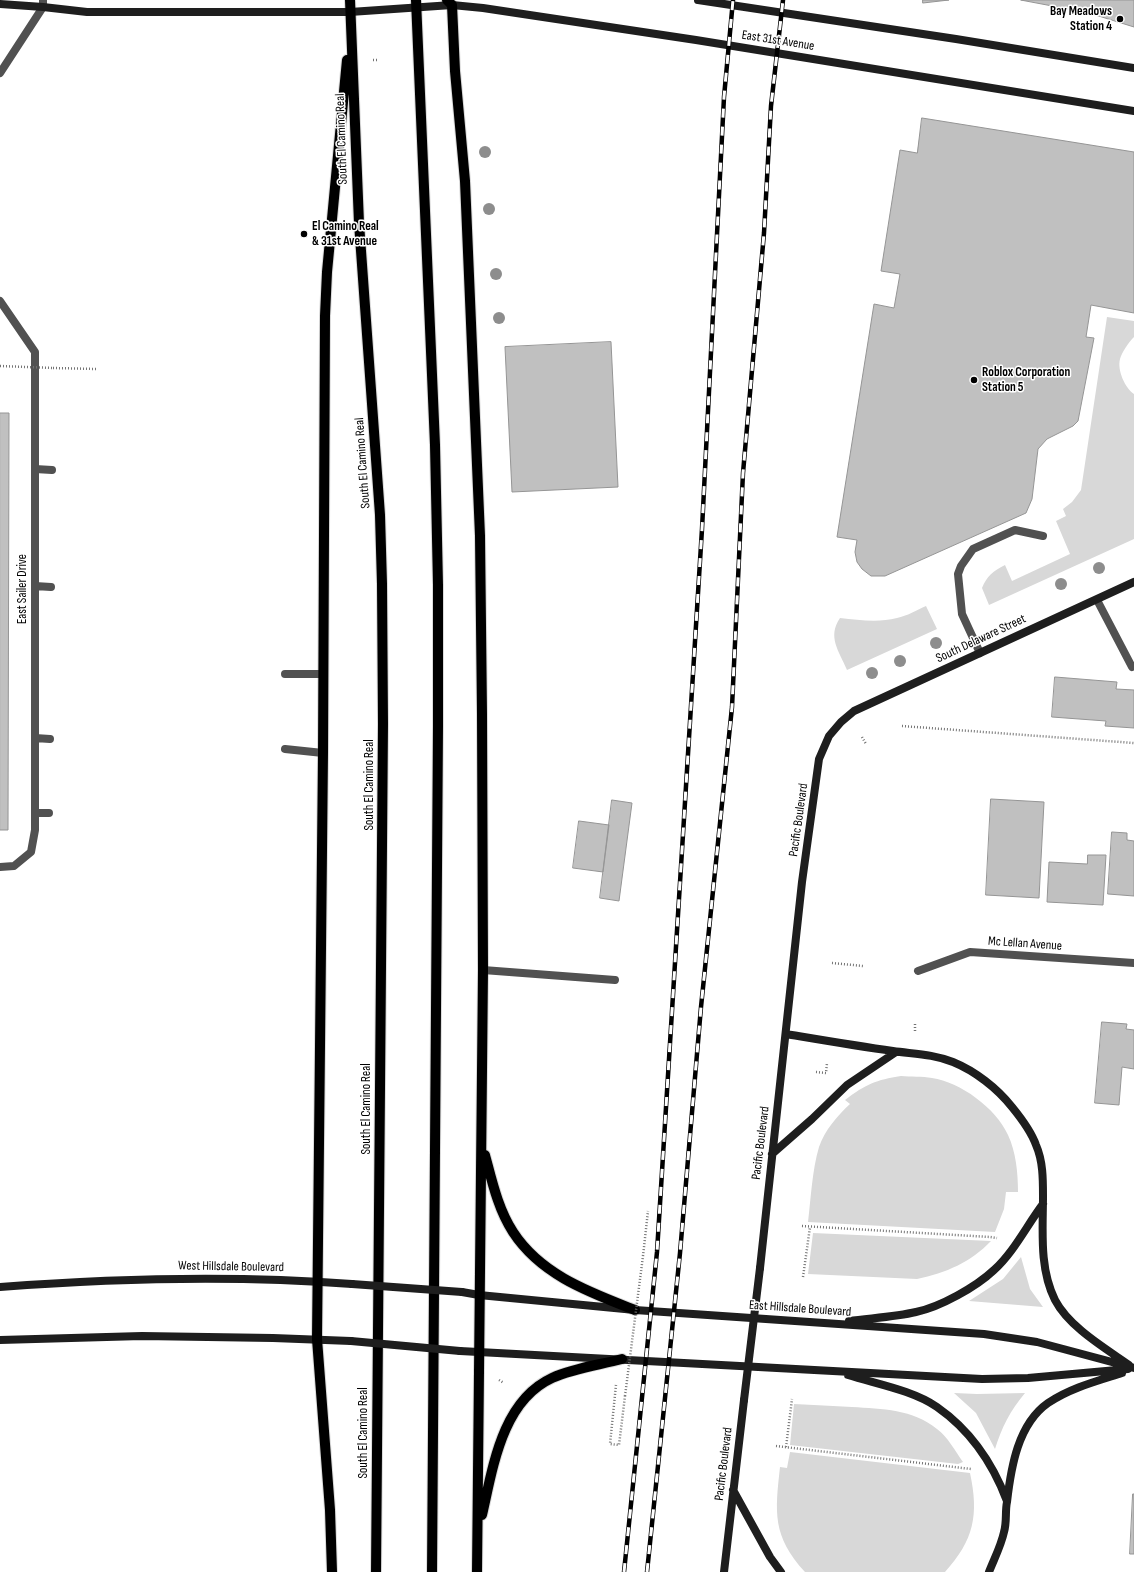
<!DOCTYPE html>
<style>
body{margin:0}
canvas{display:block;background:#fff}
</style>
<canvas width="1134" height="1572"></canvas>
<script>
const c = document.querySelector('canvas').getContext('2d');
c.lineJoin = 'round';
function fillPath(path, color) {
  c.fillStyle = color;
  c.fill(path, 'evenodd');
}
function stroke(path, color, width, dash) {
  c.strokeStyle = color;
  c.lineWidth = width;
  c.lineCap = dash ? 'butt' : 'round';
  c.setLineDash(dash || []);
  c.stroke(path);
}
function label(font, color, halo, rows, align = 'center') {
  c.font = font + ' "Sofia Sans Condensed",sans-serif';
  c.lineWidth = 3;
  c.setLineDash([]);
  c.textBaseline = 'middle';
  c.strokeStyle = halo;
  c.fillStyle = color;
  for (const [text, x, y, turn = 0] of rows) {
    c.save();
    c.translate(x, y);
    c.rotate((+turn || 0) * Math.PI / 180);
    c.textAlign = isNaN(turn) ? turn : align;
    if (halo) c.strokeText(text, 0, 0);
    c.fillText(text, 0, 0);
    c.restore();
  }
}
fillPath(new Path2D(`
 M1107 317 1134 321V337C1129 342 1122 352 1120 359 1117 370 1125 388 1134 394V539L989 605 982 588C987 576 993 571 1005 565L1012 581 1070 554 1056 521 1066 516 1063 509 1072 502 1081 490Z
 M926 606 937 629 847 670C839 651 827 637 840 618 859 620 878 623 897 618 907 616 917 610 926 606Z
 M901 1076C911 1077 922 1076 932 1078 960 1082 996 1108 1008 1135 1016 1152 1018 1173 1018 1192H1006L1004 1209 995 1232 808 1222C811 1197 812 1171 819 1147 825 1130 837 1116 850 1104L845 1100C866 1084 876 1080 901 1076Z
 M813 1233 991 1241C971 1262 946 1273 917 1279L808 1274Z
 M1021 1257 1030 1289 1043 1307 969 1301 1003 1279Z
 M954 1393 977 1394 1025 1393C1010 1411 1002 1427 995 1449L976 1413Z
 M794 1404C814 1405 833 1406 852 1407 882 1409 913 1409 937 1429 948 1437 955 1451 963 1462L958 1464 790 1445Z
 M790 1452 970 1473C979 1515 974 1540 945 1572H805C772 1536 775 1512 780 1467L787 1468Z`), '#d8d8d8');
const building = new Path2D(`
 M923 0H949L923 3Z
 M1021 0H1134V27L1089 13Z
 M922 118 1134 152V313L1091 305 1086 337 1094 338 1078 421 1073 426 1047 439 1038 449 1032 499 1026 513 885 576H871L862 569 857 562 855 552 857 540 837 537 874 304 894 308 900 274 881 271 900 150 917 153Z
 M611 342 618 487 512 492 505 347Z
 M0 413H9L8 830H0Z
 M1055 677 1117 682 1116 689 1134 690V728L1105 726 1106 721 1052 717Z
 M991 799 1044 802 1039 898 986 895Z
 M612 800 632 803 619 901 600 898Z
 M579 821 609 825 603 872 573 868Z
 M1112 832 1127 833V840L1134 841V896L1108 894Z
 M1088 855H1106L1103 905 1047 902 1049 862 1087 864Z
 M1102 1022 1127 1024 1126 1029 1134 1030V1069L1122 1067 1119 1105 1095 1103Z
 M1133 1494H1134V1554H1130Z`);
fillPath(building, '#c0c0c0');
stroke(building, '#959595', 1);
const primary = new Path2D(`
 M350 0 359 223 380 515 382 584 383 724 376 1572
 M416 0 435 445 438 585V726L432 1572
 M447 0 452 5 455 71 465 181 480 536 482 714 483 970 477 1572
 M485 1155C492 1181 498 1209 513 1232 541 1275 589 1292 635 1310
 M482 1515C493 1467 502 1401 552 1378 574 1368 599 1365 622 1359
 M332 1572 330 1510 317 1339 323 753 325 316 327 272 347 60`);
stroke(primary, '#dbdbdb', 12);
stroke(new Path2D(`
 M373 60H378
 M53 368 97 369
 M902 726 1134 743
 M862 737 866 744
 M832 963 863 966
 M915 1031V1024
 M816 1072 826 1073 827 1063
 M802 1226 990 1237 997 1238
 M643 1256 648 1211
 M803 1277 810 1227
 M499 1380 504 1383
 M616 1385 610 1444 619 1445 625 1396
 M776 1446 971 1469
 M786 1447 792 1399`), '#737373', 2.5, [1, 2]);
stroke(new Path2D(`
 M0 73 43 7V0
 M0 301 35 352V830L31 852 14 866 0 867
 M35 469 52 470
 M35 586 51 587
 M980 653 962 614 958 574 961 566 973 549 1015 530 1043 536
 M285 674H323
 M35 738 50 739
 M285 749 323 753
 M35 813H49
 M483 970 615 980`), '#515151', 8);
stroke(new Path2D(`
 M1097 600 1132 667
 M918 971 970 952 1134 963`), '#515151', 8);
stroke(new Path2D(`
 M698 0 956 39 1134 68
 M0 4 43 7 87 12H350L452 5 483 8 696 40 1134 111
 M786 1034C822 1040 857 1046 893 1051 914 1054 933 1054 953 1062 975 1071 997 1088 1012 1107 1021 1118 1031 1131 1036 1145 1043 1161 1043 1179 1043 1196 1043 1230 1039 1268 1055 1300 1069 1327 1105 1348 1129 1365
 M772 1154 812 1119 847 1085 896 1052
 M760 1268 802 882 819 759 829 736 841 722 854 711 1134 582
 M0 1287C118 1278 234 1275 352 1284
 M462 1292 479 1295 635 1310 984 1334 1037 1342 1134 1368
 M849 1321C871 1318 895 1317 916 1312 940 1307 976 1287 994 1270 1014 1252 1027 1225 1043 1204
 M0 1340 142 1336 273 1338 351 1341
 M460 1351 982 1379 1028 1378 1128 1369
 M848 1375C876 1384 912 1390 937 1407 970 1430 993 1464 1007 1501
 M733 1490 770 1557 781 1572
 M724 1572 744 1400
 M989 1572C994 1559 1001 1546 1004 1532 1007 1522 1005 1511 1007 1502 1011 1467 1018 1424 1048 1403 1070 1388 1097 1381 1122 1373`), '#1e1e1e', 8);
stroke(primary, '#000', 10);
const rail = new Path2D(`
 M624 1572 657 1252 702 529 724 97 733 0
 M647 1572 680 1253 701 1007 732 707 743 473 764 233 771 106 783 0`);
stroke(rail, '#000', 4.5);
stroke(rail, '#fff', 3, [9]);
stroke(new Path2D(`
 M0 366 53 368
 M625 1396 643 1256`), '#737373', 2.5, [1, 2]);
stroke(new Path2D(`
 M352 1284 462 1292
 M351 1341 460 1351
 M744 1400 760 1268`), '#1e1e1e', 8);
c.fillStyle = '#8d8d8d';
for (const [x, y] of [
 [485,152],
 [489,209],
 [496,274],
 [499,318],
 [1099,568],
 [1061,584],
 [936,643],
 [900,661],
 [872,673]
]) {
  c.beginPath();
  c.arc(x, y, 6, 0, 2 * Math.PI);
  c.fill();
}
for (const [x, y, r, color] of [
 [1120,19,4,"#000"],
 [304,234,4,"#000"],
 [974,380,4,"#000"]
]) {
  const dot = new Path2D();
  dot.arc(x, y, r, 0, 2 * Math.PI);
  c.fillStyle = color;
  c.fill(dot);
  stroke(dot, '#fff', 1.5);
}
label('bold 13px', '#000', '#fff', [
 ["Bay Meadows",1112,12,"right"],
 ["Station 4",1112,27,"right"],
 ["El Camino Real",312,227],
 ["& 31st Avenue",312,242],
 ["Roblox Corporation",982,373],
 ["Station 5",982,388]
], 'left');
label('13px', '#000', '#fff', [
 ["East 31st Avenue",778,41,9],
 ["South El Camino Real",342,139,-92],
 ["South El Camino Real",363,463,-94],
 ["East Sailer Drive",23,589,-90],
 ["South Delaware Street",981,639,-25],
 ["South El Camino Real",370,785,-90],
 ["Pacific Boulevard",799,820,-82],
 ["Mc Lellan Avenue",1025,944,4],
 ["South El Camino Real",367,1109,-90],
 ["Pacific Boulevard",761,1143,-83],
 ["West Hillsdale Boulevard",231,1267,1],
 ["East Hillsdale Boulevard",800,1309,4],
 ["South El Camino Real",364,1433,-90],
 ["Pacific Boulevard",724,1464,-83]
]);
</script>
